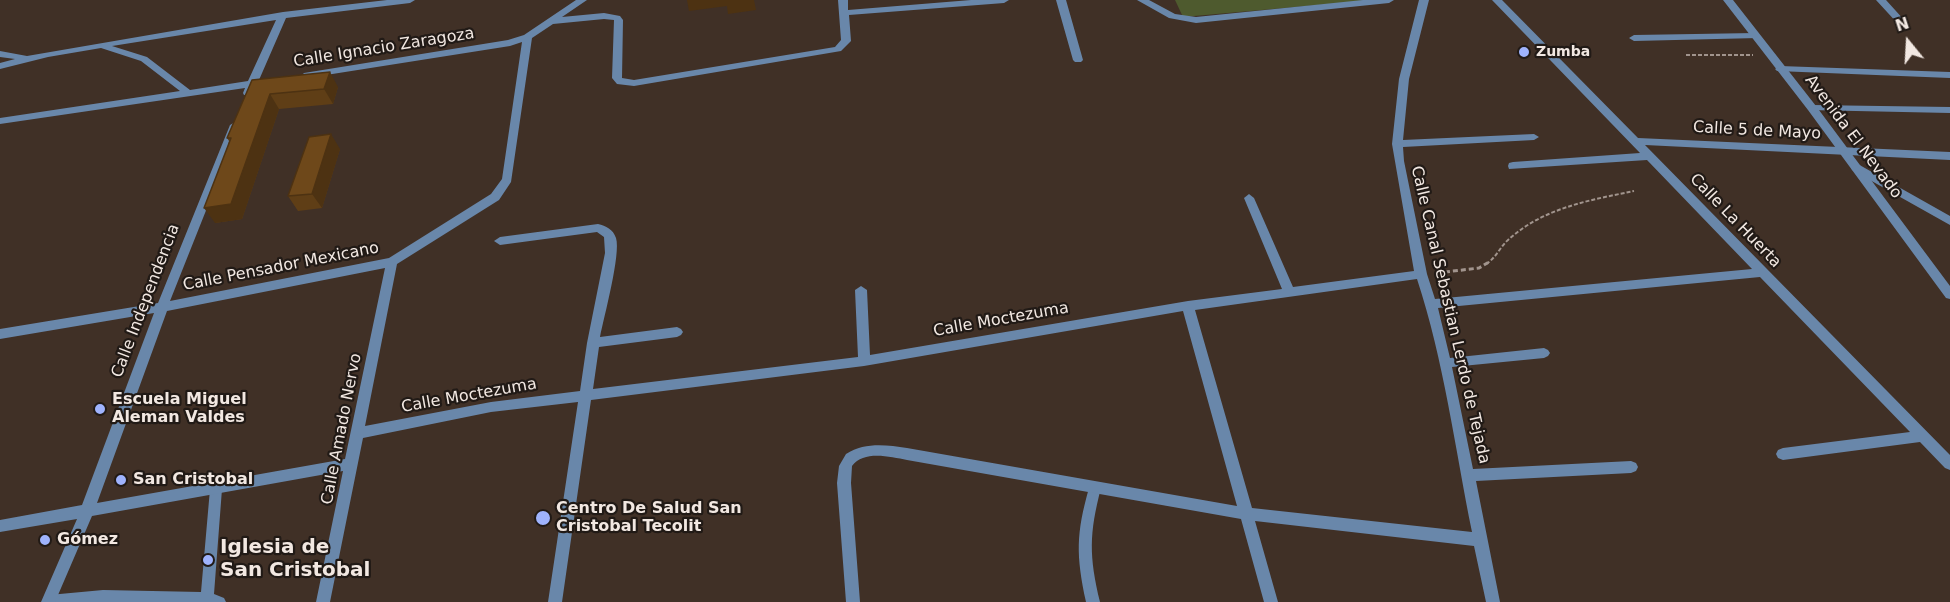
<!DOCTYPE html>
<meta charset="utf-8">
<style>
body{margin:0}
#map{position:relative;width:1950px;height:602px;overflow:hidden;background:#403026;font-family:"DejaVu Sans",sans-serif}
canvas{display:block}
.north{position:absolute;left:1878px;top:12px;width:60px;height:60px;-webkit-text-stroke:4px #211a16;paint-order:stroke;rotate:342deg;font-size:16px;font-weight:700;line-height:24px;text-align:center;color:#f2e8e2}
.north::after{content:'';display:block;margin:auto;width:21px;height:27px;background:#f2e8e2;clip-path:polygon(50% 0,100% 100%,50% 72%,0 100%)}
</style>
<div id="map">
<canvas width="1950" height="602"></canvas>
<div class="north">N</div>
</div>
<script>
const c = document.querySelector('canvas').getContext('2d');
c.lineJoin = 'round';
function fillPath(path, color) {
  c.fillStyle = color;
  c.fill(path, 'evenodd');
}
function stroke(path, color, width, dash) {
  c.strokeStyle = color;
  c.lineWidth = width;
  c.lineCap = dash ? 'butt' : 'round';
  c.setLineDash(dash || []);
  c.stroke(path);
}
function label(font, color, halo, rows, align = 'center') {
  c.font = font + ' "DejaVu Sans",sans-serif';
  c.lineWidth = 4.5;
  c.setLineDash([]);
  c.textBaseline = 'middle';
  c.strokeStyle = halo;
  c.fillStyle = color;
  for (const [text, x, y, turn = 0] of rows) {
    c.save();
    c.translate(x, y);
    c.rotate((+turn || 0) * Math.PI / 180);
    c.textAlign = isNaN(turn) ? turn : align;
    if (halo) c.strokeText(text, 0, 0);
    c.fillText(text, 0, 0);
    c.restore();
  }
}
fillPath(new Path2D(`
 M1175 0H1374L1183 17Z`), '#4e5a2e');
stroke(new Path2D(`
 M1686 55H1753
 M1486 264C1496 258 1500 247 1508 240 1543 208 1590 200 1634 191`), '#a1948d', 2, [4, 2]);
stroke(new Path2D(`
 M1437 273 1479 268 1489 262`), '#a1948d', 3, [5, 3]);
fillPath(new Path2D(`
 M1095 483 1099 484 1101 488C1089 534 1089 556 1100 602H1086C1076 555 1076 534 1089 488L1091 484Z
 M216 484 220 485 222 489 214 594 224 598 226 602H43L44 597 49 595 103 590 201 592 210 489 212 485Z`), '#6987aa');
fillPath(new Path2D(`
 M387 0H415L410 3 286 18 259 80 262 83 256 86 252 95H244L243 93 245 88 0 124V118L180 91 141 61 101 48 48 57 0 69V63L15 59 0 57V51L27 56 283 12ZM276 20 248 81 190 90 147 57 112 46Z
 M576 0H587L562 17 604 13 620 16 623 20 622 78 634 80 835 47 841 40 838 0H848V10L971 0H1009L1004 3 849 15 851 41 841 51 634 86 617 84 612 78 614 20 604 19 553 24 532 38 511 182 499 200 397 264 365 426 491 402 580 391 587 343 605 253 604 237 597 232 500 245 494 241 500 237 598 224C606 226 613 229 616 238 621 254 604 317 600 337L677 327 681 329 683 332 681 335 677 337 599 347 593 389 858 357 855 290 861 286 867 290 870 355 1188 301 1282 289 1244 198 1249 194 1254 198 1293 287 1414 271 1392 144 1399 79 1419 0H1429L1409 79 1403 140 1534 134 1539 137 1534 140 1403 147 1404 161 1427 274 1435 299 1752 269 1647 160 1509 169 1508 166 1509 163 1513 162 1640 153 1492 0H1502L1638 138 1950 152V160L1645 145 1950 455V470L1945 468 1920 442 1783 460 1778 458 1776 454 1778 450 1783 448 1910 432 1760 277 1438 308 1450 358 1544 348 1548 350 1550 353 1548 356 1544 358 1452 367 1473 469 1631 461 1636 463 1638 467 1636 471 1631 473 1476 481 1500 602H1486L1474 546 1255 521 1278 602H1264L1241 519 907 460C890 457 864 450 852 466L851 483 860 602H846L837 483 839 466 846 454C865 442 886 445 907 448L1237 506 1183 311 864 366 591 400 562 602H548L578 402 491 412 363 438 330 602H316L343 471 92 516 55 602H41L77 519 0 532V520L82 505 154 313 0 339V329L158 303 230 125 235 122 240 125 170 301 389 258 491 194 502 179 522 42 510 46 307 78 302 75 304 73 508 40 524 35ZM385 268 345 459 97 503 167 311ZM1417 279C1444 361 1455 448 1472 532L1252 508 1195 310Z
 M1056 0H1066L1083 60 1081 62H1075L1073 60Z
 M1137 0H1149L1175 14 1196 17 1363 0H1394L1389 3 1196 23 1169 18Z
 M1876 0H1886L1905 21V25H1899Z
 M1755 33 1760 36 1758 38 1634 41 1629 38 1634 35Z
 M1780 66 1950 72V78L1777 71 1775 69Z
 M1812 105 1950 107V113L1808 110V106Z
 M1856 163 1950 216V225L1852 170 1851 167Z`), '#6987aa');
fillPath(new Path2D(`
 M1723 0H1733L1816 106 1950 286V299L1946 298 1808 110Z`), '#6987aa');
fillPath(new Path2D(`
 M252 80 338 87 333 104 279 109 242 219 215 223 229 141 227 138Z
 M340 149 322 208 298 211 288 196Z`), '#5f3e16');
fillPath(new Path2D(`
 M687 0H754L756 10 728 14 727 6 689 11Z
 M330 72 338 87 333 104 324 89Z
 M270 94 279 109 242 219 215 223 204 208Z
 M331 134 340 149 322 208 312 194Z`), '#4d3212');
const building = new Path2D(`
 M330 72 324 89 270 94 231 204 204 208 231 138H227L252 80Z
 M331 134 312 194 288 196 309 137Z`);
fillPath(building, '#6e481a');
stroke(building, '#4d3212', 1.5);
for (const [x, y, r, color] of [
 [1524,52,6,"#9fb3fd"],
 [100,409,6,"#9fb3fd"],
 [121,480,6,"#9fb3fd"],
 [543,518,8,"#9fb3fd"],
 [45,540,6,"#9fb3fd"],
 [208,560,6,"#9fb3fd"]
]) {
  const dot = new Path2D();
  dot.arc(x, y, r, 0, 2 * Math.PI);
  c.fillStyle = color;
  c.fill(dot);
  stroke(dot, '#211a16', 2);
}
label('bold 14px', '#f2e8e2', '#211a16', [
 ["Zumba",1536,52]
], 'left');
label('16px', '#f2e8e2', '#211a16', [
 ["Calle Ignacio Zaragoza",384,48,-9],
 ["Calle 5 de Mayo",1757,131,3],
 ["Avenida El Nevado",1853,137,53],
 ["Calle La Huerta",1735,221,46],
 ["Calle Pensador Mexicano",281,267,-11],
 ["Calle Independencia",146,301,-69],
 ["Calle Canal Sebastian Lerdo de Tejada",1450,315,77],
 ["Calle Moctezuma",1001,320,-10],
 ["Calle Moctezuma",469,396,-10],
 ["Calle Amado Nervo",342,429,-79]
]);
label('bold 16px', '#f2e8e2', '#211a16', [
 ["Escuela Miguel",112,400],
 ["Aleman Valdes",112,418],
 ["San Cristobal",133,480],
 ["Centro De Salud San",556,509],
 ["Cristobal Tecolit",556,527],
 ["Gómez",57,540]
], 'left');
label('bold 20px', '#f2e8e2', '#211a16', [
 ["Iglesia de",220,548],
 ["San Cristobal",220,571]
], 'left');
</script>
